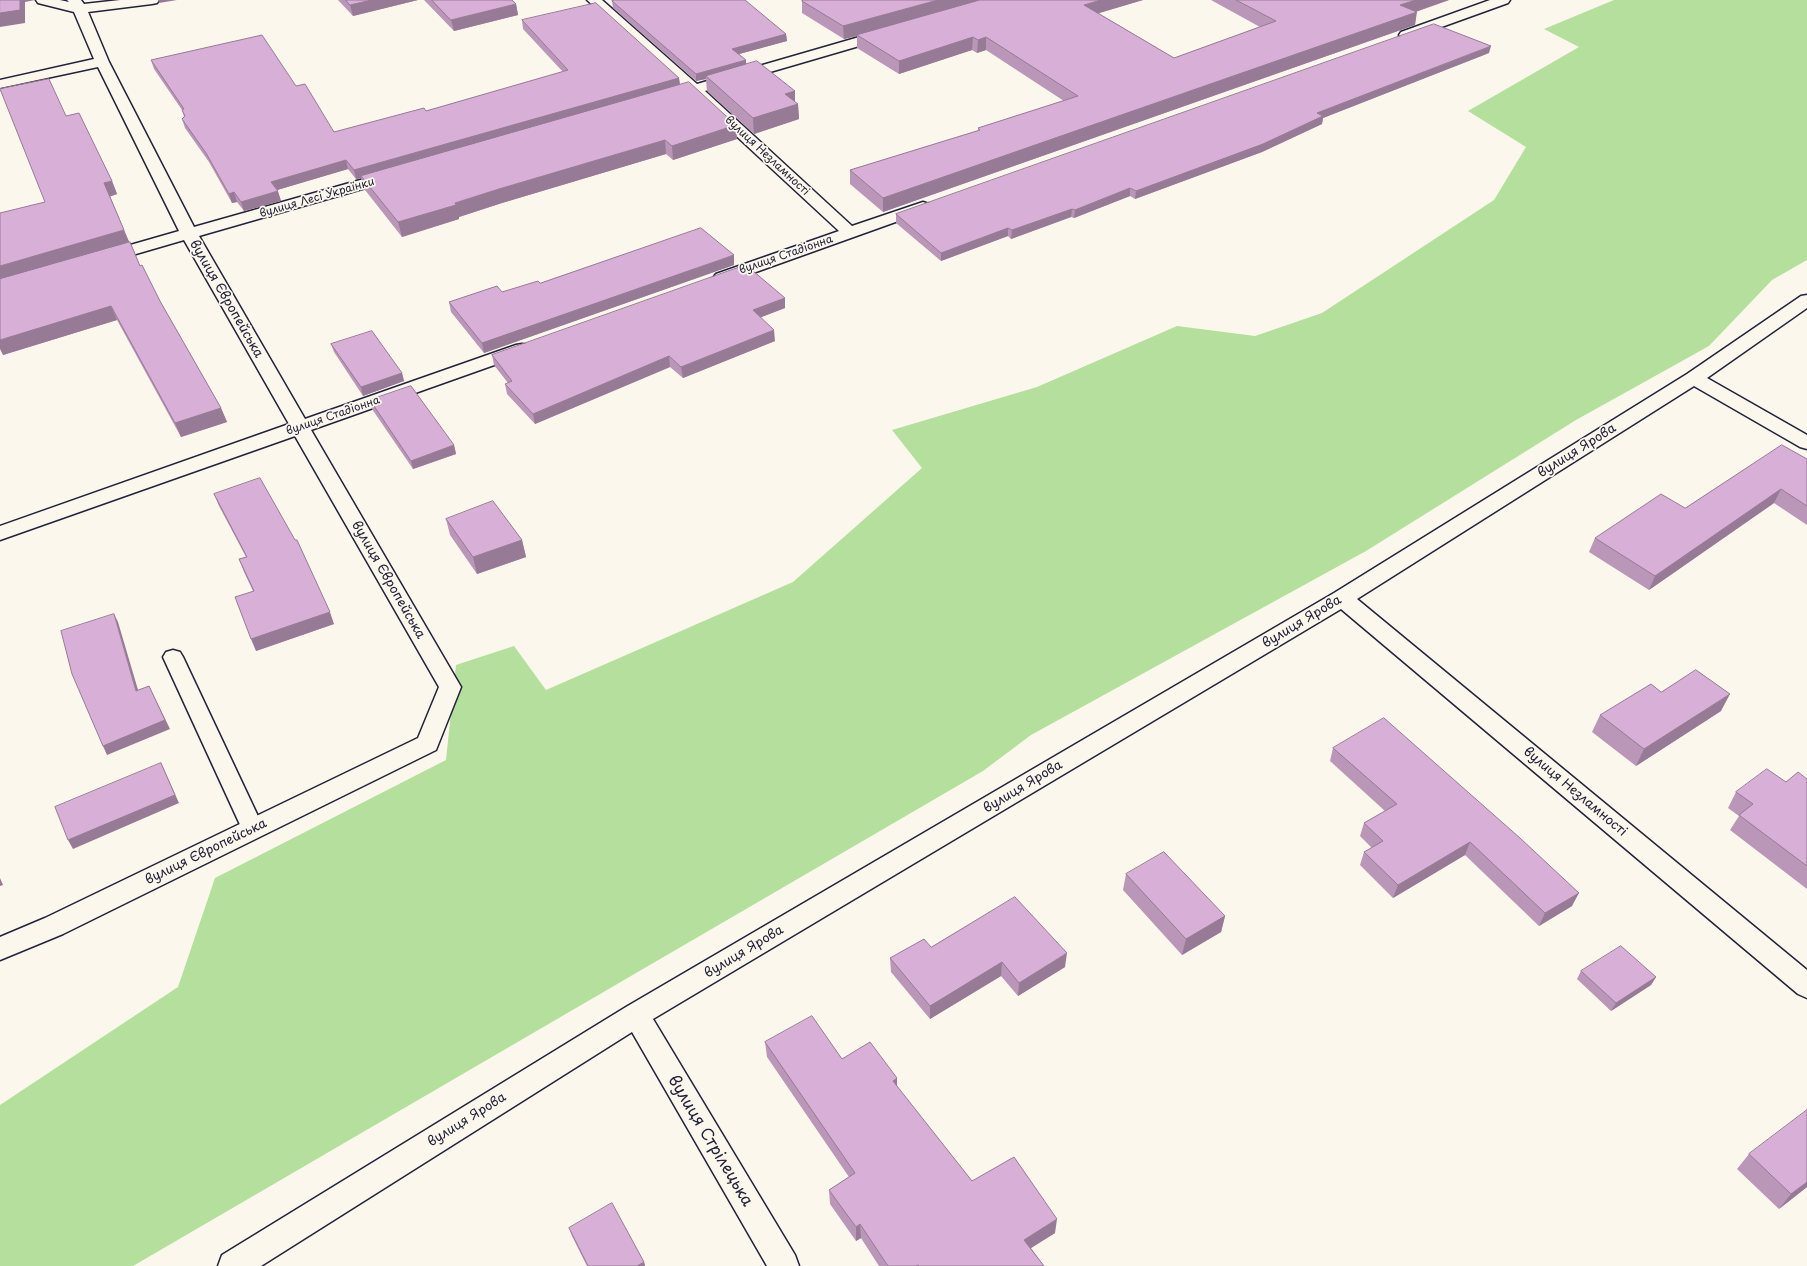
<!DOCTYPE html>
<meta charset="utf-8">
<style>
body{margin:0}
canvas{display:block;background:#fbf7ec}
</style>
<canvas width="1807" height="1266"></canvas>
<script>
const c = document.querySelector('canvas').getContext('2d');
c.lineJoin = 'round';
function fillPath(path, color) {
  c.fillStyle = color;
  c.fill(path, 'evenodd');
}
function stroke(path, color, width, dash) {
  c.strokeStyle = color;
  c.lineWidth = width;
  c.lineCap = dash ? 'butt' : 'round';
  c.setLineDash(dash || []);
  c.stroke(path);
}
function label(font, color, halo, rows, align = 'center') {
  c.font = font + ' "Playpen Sans",sans-serif';
  c.lineWidth = 3.5;
  c.setLineDash([]);
  c.textBaseline = 'middle';
  c.strokeStyle = halo;
  c.fillStyle = color;
  for (const [text, x, y, turn = 0] of rows) {
    c.save();
    c.translate(x, y);
    c.rotate((+turn || 0) * Math.PI / 180);
    c.textAlign = isNaN(turn) ? turn : align;
    if (halo) c.strokeText(text, 0, 0);
    c.fillText(text, 0, 0);
    c.restore();
  }
}
fillPath(new Path2D(`
 M1614 0H1807V260L1772 280 1709 346 1576 420 1366 551 1031 735 983 771 133 1266H0V1105L178 987 215 878 446 760 456 665 514 646 546 690 793 582 922 468 892 430 1037 387 1177 326 1255 336 1322 313 1494 200 1526 147 1468 111 1579 47 1544 29Z`), '#b4df9c');
const lane = new Path2D(`
 M173 650 180 652 183 657 264 829 261 835 253 838 245 835 242 829 163 657 166 652Z`);
const street = new Path2D(`
 M36 0H60L69 2 67 0H81L84 4 120 0H159L157 3 152 4 88 12 109 62 194 227 385 173 391 171 397 173 399 176 397 179 199 236 305 419 516 345 522 344 528 345 531 349 528 353 311 430 461 687 436 750 63 934 0 960V937L45 918 418 738 439 687 295 436 0 540V526L289 424 184 240 105 263 99 262 97 258 99 254 179 231 98 67 0 88V80L94 59 74 12 38 3Z
 M587 0H602L697 84 880 31H890L892 34 890 37 705 91 852 226 923 202 929 204 931 207 929 210 728 282 722 283 716 282 713 278 716 274 839 231 692 95 668 101 663 100 661 97 663 94 684 88Z
 M1490 0H1510L1508 3 1411 38H1401L1399 35 1401 32Z
 M1807 295V308L1707 378 1807 435V449L1800 447 1694 386 1357 599 1807 970V998L1798 994 1341 609 653 1019 795 1255 799 1266H767L632 1032 261 1266H218L222 1255 626 1007 1334 593 1687 374 1801 296Z`);
stroke(lane, '#22223b', 3);
stroke(street, '#22223b', 3);
fillPath(lane, '#fbf7ec');
fillPath(street, '#fbf7ec');
fillPath(new Path2D(`
 M338 0H418L353 16Z
 M424 0H512L516 4 518 15 454 31Z
 M804 0H1143L1098 13 1174 58 1260 27 1211 0H1449L1416 12 1415 25 883 212 850 184V170L978 131V128L1064 101 986 50 977 53 972 50 899 74 857 48V36L844 39 802 13V1Z
 M612 1 786 34 787 41 739 54 746 60V64L795 91V102L798 104 799 119 754 134 707 91 706 79 696 81 613 8Z
 M522 20 679 78 680 85 736 125 737 139 673 160 666 154 502 203 459 217V219L402 237 365 190 361 178 356 179 348 169 277 190 281 201 244 211 237 202 232 203 209 162 185 128 182 119 184 117 182 110 154 69 151 60 296 86 334 132 426 111 563 72 523 29Z
 M1489 53 1323 118 1322 124 1262 152 1135 199 1130 196 1074 218 1071 217 1011 239 1008 236 941 261 896 223V214Z
 M66 116 112 181 117 194 110 196 129 242 140 266 221 408 227 422 181 437 117 320 3 355 45 202Z
 M734 265 484 353 451 312 449 302 502 292 540 283Z
 M785 298V308L761 317 775 341 683 378 670 367 535 424 507 394 505 384 508 383 494 365 492 355Z
 M331 344 402 373 404 381 363 396 334 352Z
 M370 400 454 445 456 454 413 469 372 409Z
 M1807 459V525L1774 503 1649 590 1589 552 1595 538 1685 508Z
 M214 494 334 624 256 651 253 591 244 572 239 559 246 557 219 506Z
 M446 519 522 540 526 557 477 574 450 535Z
 M1721 711 1636 766 1592 732 1600 715Z
 M1333 748 1572 906 1539 926 1465 855 1393 898 1360 865 1364 852 1372 848 1360 836 1364 823 1385 811 1330 761Z
 M1807 779V889L1730 830 1739 816 1728 808 1736 792 1786 782Z
 M1126 874 1225 916 1221 932 1182 955 1123 890Z
 M931 947 1065 967 1018 996 1001 976 930 1019 891 972 890 958Z
 M1581 971 1656 977 1651 985 1611 1011 1577 979Z
 M765 1042 842 1059 897 1087 972 1181 1055 1233 1031 1248 1044 1266H879L861 1238 856 1241 830 1204 829 1190 849 1177 767 1057Z
 M1749 1154 1807 1187 1779 1209 1737 1169Z
 M569 1228 644 1262 645 1266H587L572 1236Z`), '#ba96b8');
fillPath(new Path2D(`
 M20 0H35L25 2V23L0 27V13Z
 M158 0H177L159 3Z
 M372 0H418L353 16 350 5Z
 M938 0H983L857 35V36L844 39 843 26Z
 M1101 0H1143L1083 18 1084 5Z
 M1416 0H1449L1397 18 1400 5Z
 M516 4 518 15 454 31 451 20Z
 M1417 12 1415 25 883 212V198Z
 M786 34 787 41 732 56V49Z
 M973 37 972 50 899 74V61Z
 M986 37V50L977 53 978 40Z
 M1491 46 1489 53 1323 118 1322 124 1262 152 1135 199 1136 191 1317 113Z
 M746 60V67L706 76V79L696 81V74Z
 M679 78 680 86 361 176V178L356 179 354 170Z
 M795 91V105L798 104 799 119 754 134 753 118 785 94Z
 M736 125 737 139 673 160 672 146Z
 M665 140 666 154 502 203 459 217V219L402 237 398 222 499 189Z
 M346 160 348 169 274 191 271 182Z
 M112 181 117 194 109 197 104 183Z
 M1130 188V196L1074 218 1075 210Z
 M278 191 281 201 244 211 241 202Z
 M234 192 237 202 232 203 229 194Z
 M1072 209 1071 217 1011 239 1012 230Z
 M1008 228V236L941 261V253Z
 M124 230 130 244 0 281V266Z
 M734 255V265L484 353 482 343Z
 M785 298V308L754 320 753 310Z
 M111 306 117 320 3 355 0 349V340Z
 M774 330 775 341 683 378 681 367Z
 M669 356 670 367 535 424 533 414Z
 M402 373 404 381 363 396 361 387Z
 M221 408 227 422 181 437 175 423Z
 M454 445 456 454 413 469 411 461Z
 M1781 489 1774 503 1649 590 1655 576Z
 M522 540 526 557 477 574 473 557Z
 M330 612 334 624 256 651 251 639Z
 M114 614 118 622 141 700 136 691Z
 M149 686 170 729 107 755 103 746Z
 M1730 694 1721 711 1636 766 1644 749Z
 M161 763 179 803 73 849 68 840Z
 M1470 842 1465 855 1393 898 1398 885Z
 M0 878 3 885 0 886Z
 M1579 893 1572 906 1539 926 1545 913Z
 M1225 916 1221 932 1182 955 1186 939Z
 M1067 953 1065 967 1018 996 1019 983Z
 M1002 962 1001 976 930 1019V1006Z
 M1656 977 1651 985 1611 1011 1616 1003Z
 M897 1078V1092L893 1081Z
 M1807 1182V1187L1779 1209 1791 1194Z
 M1057 1219 1055 1233 1023 1253 1024 1240Z
 M860 1224 861 1238 856 1241V1227Z
 M644 1262 645 1266H637Z`), '#977a96');
const building = new Path2D(`
 M0 0H20V10L0 13Z
 M346 0H372L350 5Z
 M432 0H512L516 4 451 20Z
 M615 0H745L786 34 732 49 746 60 696 74 612 1Z
 M804 0H938L843 26 802 1Z
 M980 0H1101L1084 5 1174 58 1276 21 1236 0H1416L1400 5 1417 12 883 198 850 170 980 130 978 128 1078 96 986 37 978 40 973 37 899 61 857 35Z
 M596 3 679 78 354 170 346 160 271 182 278 191 241 202 234 192 229 194 206 153 182 119 185 116 182 110 184 109 151 60 262 35 296 86 305 84 334 132 424 108 426 111 568 70 522 20Z
 M1434 24 1491 46 1317 113 1323 116 1263 144 1136 191 1130 188 1075 210 1072 209 1012 230 1008 228 941 253 896 214Z
 M757 61 795 91 785 94 798 104 753 118 706 76Z
 M49 79 66 116 79 113 112 181 104 183 124 230 0 266V213L45 202 0 89Z
 M689 82 736 125 672 146 665 140 499 189 455 203 456 205 398 222 361 176Z
 M701 228 734 255 482 343 449 302 497 286 502 292 538 281 540 283Z
 M130 242 140 266 142 265 160 301 221 408 175 423 111 306 0 340V279Z
 M746 265 785 298 753 310 774 330 681 367 669 356 533 414 505 384 512 381 492 355Z
 M372 331 402 373 361 387 331 344Z
 M411 386 454 445 411 461 370 400Z
 M1782 445 1807 459V506L1781 489 1655 576 1595 538 1661 494 1685 508Z
 M260 478 295 540H297L330 612 251 639 235 597 254 591 239 559 247 557 214 494Z
 M493 501 522 540 473 557 446 519Z
 M114 614 136 691 149 686 165 720 103 746 72 674 61 631Z
 M1696 670 1730 694 1644 749 1600 715 1651 684 1661 692Z
 M1384 718 1520 838 1579 893 1545 913 1470 842 1398 885 1364 852 1383 841 1364 823 1397 804 1333 748Z
 M161 763 175 795 68 840 55 807Z
 M1767 769 1786 782 1798 772 1807 779V866L1739 815 1753 804 1736 792Z
 M1164 852 1225 916 1186 939 1126 874Z
 M1015 897 1067 953 1019 983 1002 962 930 1006 890 958 924 939 931 947Z
 M1621 946 1656 977 1616 1003 1581 971Z
 M812 1016 842 1059 870 1042 897 1078 893 1081 972 1181 1014 1157 1057 1219 1024 1240 1044 1266H919L918 1265 916 1266H888L860 1224 856 1227 829 1190 855 1173 765 1042Z
 M1807 1110V1182L1791 1194 1749 1154Z
 M612 1203 644 1262 637 1266H588L569 1228Z`);
fillPath(building, '#d8afd6');
stroke(building, '#977a96', 1);
label('11px', '#22223b', '#fbf7ec', [
 ["вулиця Незламності",767,156,43],
 ["вулиця Лесі Українки",317,198,-16],
 ["вулиця Стадіонна",786,255,-19],
 ["вулиця Стадіонна",333,416,-19]
]);
label('13px', '#22223b', '#fbf7ec', [
 ["вулиця Європейська",226,299,60],
 ["вулиця Ярова",1577,451,-32],
 ["вулиця Європейська",388,580,60],
 ["вулиця Ярова",1302,622,-31],
 ["вулиця Ярова",1023,787,-31],
 ["вулиця Незламності",1575,792,40],
 ["вулиця Європейська",206,852,-26],
 ["вулиця Ярова",744,952,-31],
 ["вулиця Ярова",467,1120,-32]
]);
label('16px', '#22223b', '#fbf7ec', [
 ["вулиця Стрілецька",710,1141,59]
]);
</script>
